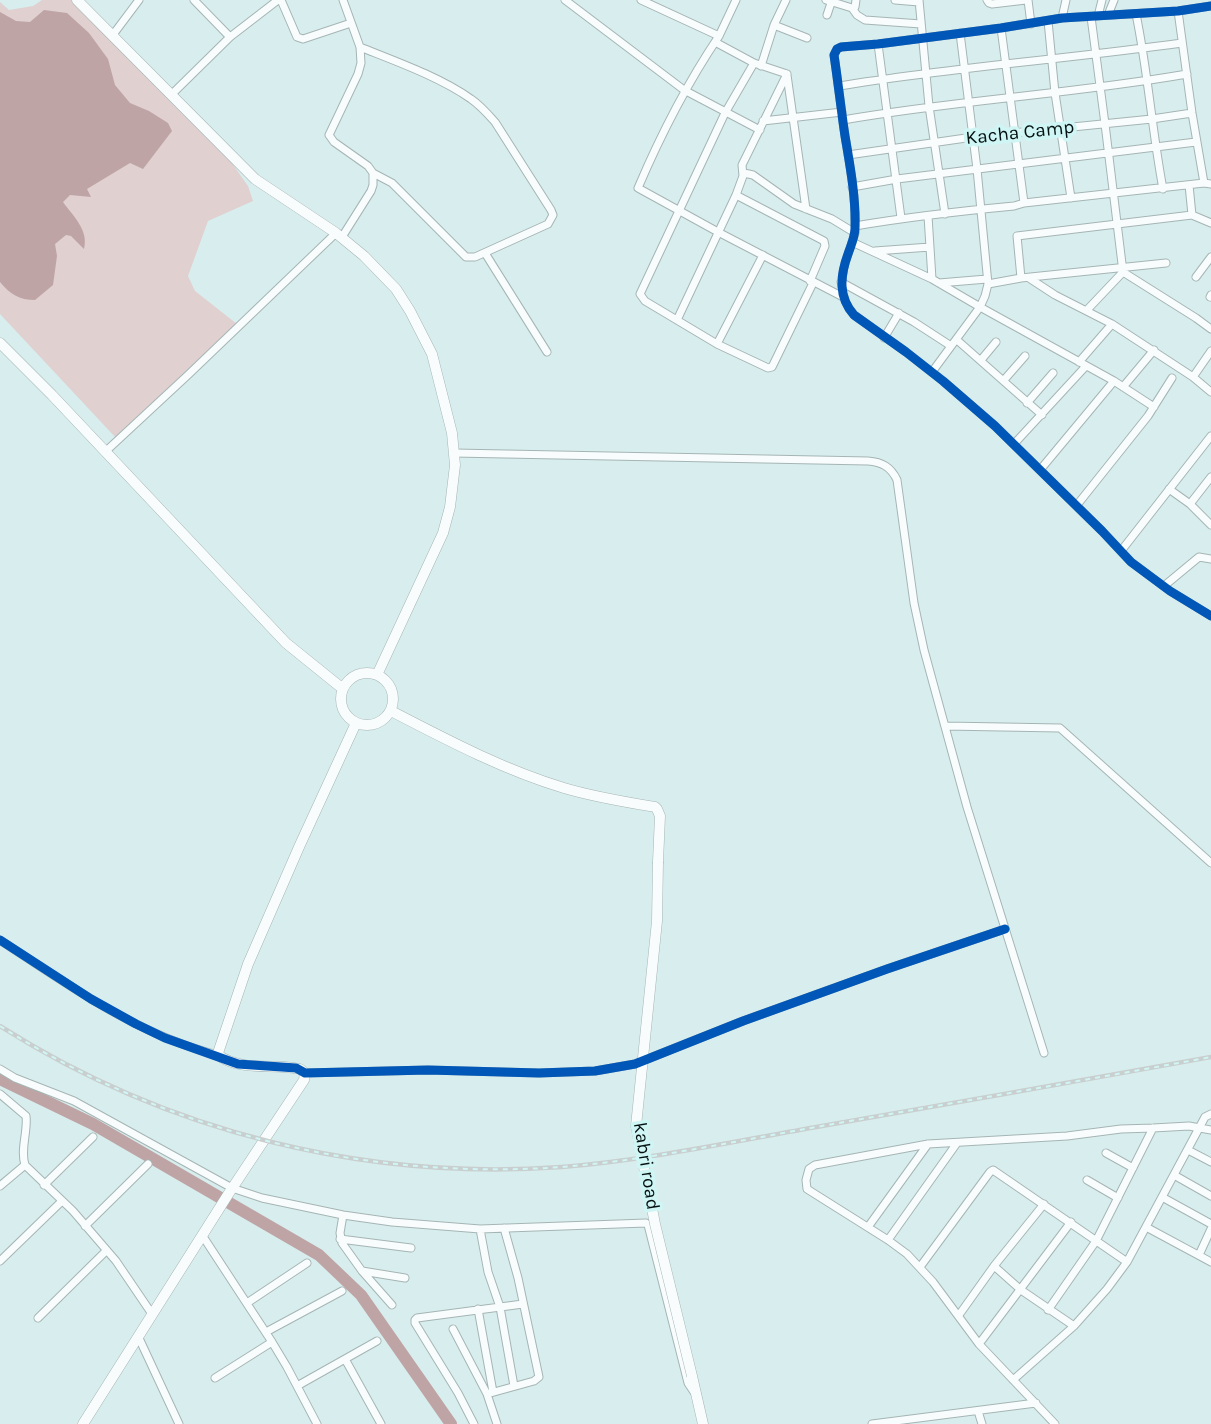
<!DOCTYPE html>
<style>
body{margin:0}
canvas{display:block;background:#d8eded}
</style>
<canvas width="1211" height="1424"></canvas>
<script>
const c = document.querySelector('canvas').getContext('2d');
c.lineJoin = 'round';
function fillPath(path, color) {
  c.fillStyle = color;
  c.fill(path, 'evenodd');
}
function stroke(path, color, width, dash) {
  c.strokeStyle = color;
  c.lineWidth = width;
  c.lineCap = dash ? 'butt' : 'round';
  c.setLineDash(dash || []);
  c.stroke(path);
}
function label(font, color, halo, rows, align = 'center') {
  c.font = font + ' Karla,sans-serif';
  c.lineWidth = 7;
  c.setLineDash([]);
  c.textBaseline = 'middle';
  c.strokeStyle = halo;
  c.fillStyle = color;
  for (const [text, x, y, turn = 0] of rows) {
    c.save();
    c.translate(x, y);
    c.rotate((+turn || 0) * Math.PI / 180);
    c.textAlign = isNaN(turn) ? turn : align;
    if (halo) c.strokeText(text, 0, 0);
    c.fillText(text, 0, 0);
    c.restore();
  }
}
fillPath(new Path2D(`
 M42 0H72L229 159 248 186 253 201 208 221 188 276 195 291 237 324 116 438 0 314V2L9 10 33 6Z`), '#e0d0d0');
fillPath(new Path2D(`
 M44 10 67 13 89 33 108 59 115 85 130 103 149 111 168 123 172 131 143 169 130 163 87 189 91 197 70 195 63 202C73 216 89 230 84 249L71 236 66 235 55 244 57 256 53 285 35 300C19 300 10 294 0 282V12L16 21 30 22Z`), '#bfa4a5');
stroke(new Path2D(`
 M0 1079 93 1124 319 1255 361 1295 451 1424`), '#bfa4a5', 12);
const street = new Path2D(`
 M194 0 230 37
 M281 0 297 37 303 39 351 23
 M343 0 360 47 361 63 358 74 329 135 334 142 368 166 373 173 392 183 466 257H475L548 224 553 215 551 210 495 122C487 113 480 105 471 99 440 77 395 61 360 47
 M565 0 684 90 760 130
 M641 0 719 36 736 0
 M826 0 852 8 855 7 856 0
 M895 0 919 2
 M919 0 929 106 945 214
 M987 0 989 3 992 4 1026 0
 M1028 0 1031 24
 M1211 6 1178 11 1062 18 1001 28 878 44 841 47 837 49 834 55C838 82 841 109 845 136 850 166 856 197 855 228 855 237 851 245 848 254 840 276 838 297 854 315L906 352 943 381 995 426 1102 531 1131 562 1170 591 1211 616
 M852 8 857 15 865 20 921 24
 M1178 11 1192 113 1204 183
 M1136 14C1148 72 1152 131 1163 189
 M827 15 831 3
 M1108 15 1114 0
 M1098 16 1102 0
 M1091 17 1105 124 1123 272 1196 318 1211 329
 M1062 18 1066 0
 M1048 21 1055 93 1071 198
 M774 25 807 38
 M1001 28 1024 203
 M112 36 139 0
 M719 36C686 85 661 134 638 188L718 232 843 297
 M715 42 754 63 787 74
 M878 44 901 218
 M754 63 725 113 640 294 645 301 717 344 768 368 772 367 813 283
 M761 66 774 25 786 0
 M787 75 806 209
 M839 86C953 67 1068 59 1182 43
 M171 95 230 37 278 0
 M843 120C957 100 1073 94 1187 74
 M763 121 842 112
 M848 155 973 137 1152 119 1192 113
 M744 173 753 175 794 204 832 219 855 233
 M1189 185 1192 215
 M852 187 897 179 1196 142
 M736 195 824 241 825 246 810 281
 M928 216 932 279
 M855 226C908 217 961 211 1014 206L1024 203 1204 183 1211 184
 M342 237 371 191 373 185V173
 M852 242 932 279 980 307 1114 381 1154 407
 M875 251 930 247
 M485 253 547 352
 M1196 277 1211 257
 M1021 278 1017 236 1192 215 1211 223
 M1029 278 1055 295 1112 324 1193 377 1211 392
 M841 282 914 322 951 346
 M939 283 987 279
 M988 284 1021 278 1166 263
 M1210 297 1211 295
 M1087 310 1123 272
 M677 320 736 195 743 176 742 165 787 74
 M884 338 899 313
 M957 340 1042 415
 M717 344 763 255
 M981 360 996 342
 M1079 362 1112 324
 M932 372 980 307 985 296 988 284 977 169 960 33
 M1193 377 1211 351
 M1004 380 1025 356
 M1123 387 1154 350
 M1027 403 1053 373
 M1014 444 1086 366
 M105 452 189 374 336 233
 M454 453 868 461C882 462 891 467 897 480L914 603 924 650 967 807 1044 1053
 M1040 470 1114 381
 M1169 489 1190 504 1211 477
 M1190 504 1211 525
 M1077 505 1148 416 1172 378
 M1121 551 1211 436
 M1164 586 1199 557 1211 559
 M945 726 1060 728 1211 863
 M0 940C69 985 137 1035 218 1055
 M0 1069 15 1078 74 1101 232 1188 262 1198 343 1215 392 1222 480 1229 646 1223 648 1225 688 1383 694 1392
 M305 1073 428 1070 539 1073 595 1071 635 1064 743 1021 887 969 1005 929
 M0 1094 26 1116C28 1132 20 1149 25 1165L73 1211 116 1261 152 1314
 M1188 1150 1211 1162
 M1106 1153 1133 1168
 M1174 1175 1211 1196
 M1087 1180 1118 1198
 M44 1185 93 1137
 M0 1186 25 1165
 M1162 1197 1211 1224
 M343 1215 340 1233 342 1243 362 1271 392 1305
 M85 1226 148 1164
 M868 1227 928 1144
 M1146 1227 1211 1262
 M480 1229 488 1272 500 1307 514 1386
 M202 1235 272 1342 287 1367 317 1424
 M340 1239 411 1248
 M888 1240 957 1143
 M1199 1255 1211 1229
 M0 1261 62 1201
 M994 1266 1021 1290 1074 1326
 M920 1267 990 1172 993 1170 1127 1262
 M362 1271 405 1278
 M247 1303 307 1263
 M478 1309 493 1392
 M1048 1310 1096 1241 1153 1128
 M959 1315 994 1266 1044 1204
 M38 1318 106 1251
 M453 1329 487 1394 497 1424
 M266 1332 342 1291
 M138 1336 179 1424
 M979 1344 1071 1222
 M345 1359 381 1424
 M215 1378 272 1342
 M1013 1380 1074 1326 1107 1289 1127 1262 1205 1117 1211 1114
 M297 1386 377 1341
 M487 1394 534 1381 539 1377 518 1278 504 1228
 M978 1411 982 1424
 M474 1424 458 1393 415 1323V1320L417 1318 523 1304
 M872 1424 1036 1403
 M1055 1424 979 1344 933 1282 907 1254 888 1240 807 1189 806 1180 809 1169 815 1165 928 1144 1067 1136 1121 1129 1153 1128 1189 1126 1211 1130`);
const secondary = new Path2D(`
 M77 0 255 179 336 233 364 256 396 289 410 311 432 354 452 433 455 465 450 507 443 533 377 675
 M0 343 52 395 286 643 343 689
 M341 699a26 26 0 1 1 52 0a26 26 0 1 1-52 0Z
 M391 711C447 740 504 770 564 788 594 797 625 802 655 807L657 809 660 816 658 862
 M692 1376 703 1424
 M83 1424 229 1193 304 1080 305 1073 300 1069C274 1063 241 1072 218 1055V1053L248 964 299 847 356 723`);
stroke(street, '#a5b5b5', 9);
stroke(secondary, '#a5b5b5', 11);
stroke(street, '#f9fcfc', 7);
stroke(secondary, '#f9fcfc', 10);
const rail = new Path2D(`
 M0 1026C167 1132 364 1181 562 1167 649 1160 736 1141 822 1126 952 1103 1081 1081 1211 1057`);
stroke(rail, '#c9cfcf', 4.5);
stroke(rail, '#d0f5f5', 2, [5]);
const secondaryBridge = new Path2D(`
 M658 862 657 921 636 1126 655 1224 692 1376`);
stroke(secondaryBridge, '#a5b5b5', 11, []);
stroke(secondaryBridge, '#f9fcfc', 10);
stroke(new Path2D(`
 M1211 6 1178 11 1062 18 1001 28 878 44 841 47 837 49 834 55C838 82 841 109 845 136 850 166 856 197 855 228 855 237 851 245 848 254 840 276 838 297 854 315L906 352 943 381 995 426 1102 531 1131 562 1170 591 1211 616
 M0 940 91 999 136 1024 165 1038 238 1064 296 1068 305 1073 428 1070 539 1073 595 1071 635 1064 743 1021 887 969 1005 929`), '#0057b8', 9);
label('19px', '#051111', '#d0f5f5', [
 ["Kacha Camp",1020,133,-6],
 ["kabri road",646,1166,81]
]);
</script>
